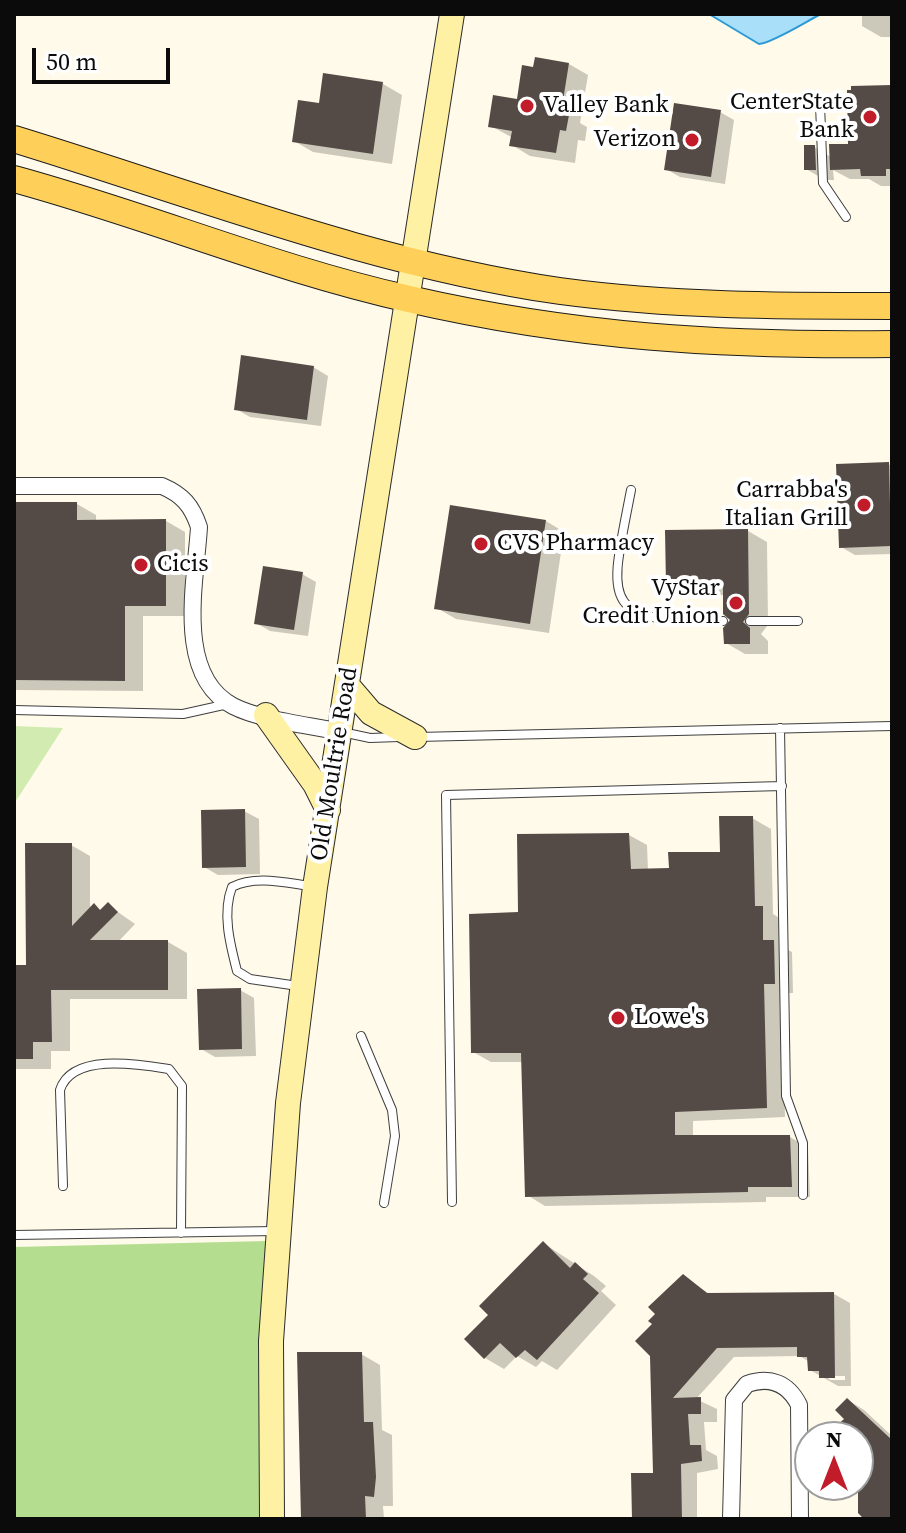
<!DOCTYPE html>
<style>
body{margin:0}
#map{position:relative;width:906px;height:1533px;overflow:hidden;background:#fffae9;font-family:"Source Serif 4",serif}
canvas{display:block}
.frame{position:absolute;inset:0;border:16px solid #0b0b0b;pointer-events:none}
.north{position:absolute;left:794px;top:1421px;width:80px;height:80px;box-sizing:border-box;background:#fff;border:2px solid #9d9d9d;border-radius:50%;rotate:0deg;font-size:22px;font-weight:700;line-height:32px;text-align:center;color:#0b0b0b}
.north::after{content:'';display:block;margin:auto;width:28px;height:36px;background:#c21c2a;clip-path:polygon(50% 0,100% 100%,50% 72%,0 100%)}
.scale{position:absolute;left:32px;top:48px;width:138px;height:36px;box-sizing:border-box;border:4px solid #0b0b0b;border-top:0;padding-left:10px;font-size:24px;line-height:28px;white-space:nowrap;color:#0b0b0b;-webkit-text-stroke:6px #fff;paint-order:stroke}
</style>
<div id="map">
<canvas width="906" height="1533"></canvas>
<div class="frame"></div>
<div class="north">N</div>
<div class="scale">50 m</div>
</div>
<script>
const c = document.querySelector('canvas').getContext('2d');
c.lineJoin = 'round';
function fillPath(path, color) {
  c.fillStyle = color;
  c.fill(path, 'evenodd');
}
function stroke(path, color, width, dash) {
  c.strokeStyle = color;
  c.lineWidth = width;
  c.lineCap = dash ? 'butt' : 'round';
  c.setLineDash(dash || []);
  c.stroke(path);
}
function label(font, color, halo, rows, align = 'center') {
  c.font = font + ' "Source Serif 4",serif';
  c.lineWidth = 8;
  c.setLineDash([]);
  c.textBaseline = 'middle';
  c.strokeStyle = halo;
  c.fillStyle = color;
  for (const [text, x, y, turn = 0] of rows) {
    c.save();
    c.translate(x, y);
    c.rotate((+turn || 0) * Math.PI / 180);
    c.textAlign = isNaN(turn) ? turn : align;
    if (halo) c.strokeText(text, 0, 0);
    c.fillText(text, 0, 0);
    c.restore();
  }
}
fillPath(new Path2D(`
 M14 726 63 728 14 804Z`), '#d1ebb1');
fillPath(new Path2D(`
 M267 1241 263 1519H14V1247Z`), '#b5dd8f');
const water = new Path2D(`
 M709 14H821C807 21 772 43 759 44Z`);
fillPath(water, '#aadffa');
stroke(water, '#2d99d5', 2);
fillPath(new Path2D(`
 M862 14H892V37H881L862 26Z
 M569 64 588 75 580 123 587 127 585 141 578 140 575 163 530 156 512 145 513 138 491 126 519 101 535 69Z
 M325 76 383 84 402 95 392 164 313 152 294 141 321 106Z
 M892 87V186H881L869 179H850L833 170 834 180H825L806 169 814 147 831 157 850 146Z
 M720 112 734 120 725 184 680 177 666 169Z
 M313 367 328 376 321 426 250 417 236 409Z
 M888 464 892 466V554L855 555 841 547Z
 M14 504H77L96 515V522L166 521 185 532V616H143V691L14 690Z
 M546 521 564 532 549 633 456 619 437 608Z
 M748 531 767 542 768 625 761 634 768 641V654H745L726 643 733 620 725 595 687 596 668 585Z
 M302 574 316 582 308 636 270 631 256 623Z
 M244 811 259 819 260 874 218 875 204 867Z
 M752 818 771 829 773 914 781 919V946L792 952 793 993H782L785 1117 693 1121V1137H790L808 1148 810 1197H766V1202L545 1206 527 1195 523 1062H491L473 1052 521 914 629 835 647 845 648 871 671 870 722 854Z
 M71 845 90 856V910L94 906 102 911 108 905 135 924 118 942H168L187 953V999H70V1051H51V1069H14V967H28Z
 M240 990 254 998 256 1056 215 1057 201 1049Z
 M543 1243 594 1276 606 1286 601 1291 616 1305 557 1370 542 1361 536 1367 517 1356 504 1369 485 1358 467 1339 491 1315Z
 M684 1277 711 1295 834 1294 850 1303 851 1386H838L810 1370V1362L799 1356 734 1357 696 1399 717 1409V1422H704L706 1450 717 1456 718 1469 697 1473V1519H634L655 1475V1324ZM826 1376H845V1380H830Z
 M361 1354 380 1365 382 1430 392 1435 393 1506H383L384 1519H303Z
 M848 1400 864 1410 892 1436V1519H867L869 1502 851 1485H858V1437H848Z`), '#0003');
fillPath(new Path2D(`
 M535 57 569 63 561 113 569 115 566 131 560 130 556 153 509 146 512 131 488 127 493 95 517 99 522 65 533 67Z
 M323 73 383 82 373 154 292 142 298 100 319 103Z
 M892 85V169H886V176H861L860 169 830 170 829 144H848L847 90H851V86Z
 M674 103 721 110 711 177 664 170Z
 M804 145H815L816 170H804Z
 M241 355 314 366 307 420 234 410Z
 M889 462 891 546 839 548 836 464Z
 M14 502H77V520L166 519V606H125V681L14 680Z
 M450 505 546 520 530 624 434 609Z
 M748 529 749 614 743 622 750 628V644H724L723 628 730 620 723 614V585L666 586 665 530Z
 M263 566 303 572 294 630 254 624Z
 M245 809 246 867 202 868 201 810Z
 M719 816H753L755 906H763V940H774L775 984H764L767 1108 675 1112V1135H790L792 1187H748V1192L525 1197 521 1053H471L469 914 518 912 517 834 629 833 631 869 669 868 668 852H720Z
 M25 843H72V926L94 903 100 910 108 902 118 912 90 940H168V990H51L52 1042H33V1059H14V965H26Z
 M241 988 242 1049 199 1050 197 989Z
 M543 1241 570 1268 575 1262 588 1274 583 1279 599 1293 537 1360 525 1350 516 1358 500 1343 484 1359 464 1339 488 1315 479 1306Z
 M683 1274 707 1293 834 1292 835 1378H819V1371H808L807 1357H797V1347L717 1348 673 1398 701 1397V1414H688L690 1445H701L702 1461 681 1464 682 1519H632L631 1473H653L650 1356 635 1341 652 1324 648 1321 655 1314 648 1307Z
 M297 1352H362L364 1422H373L376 1477 374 1497 365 1496 366 1519H301Z
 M847 1398 892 1440V1519H864L858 1513V1437H845L835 1427 844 1419 835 1410Z`), '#544b47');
const lane = new Path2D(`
 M820 104 823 183 846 217
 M631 490C610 600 596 623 723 621
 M750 621H798
 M14 710 183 714 228 704
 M780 728 786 1096 803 1143V1195
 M342 732 370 738 399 737
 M417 737 892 726
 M298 986 250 979 237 971C230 944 222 913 232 887 256 875 286 883 311 886
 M361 1036 392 1110 395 1136 384 1203
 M63 1186 60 1090C72 1053 137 1064 169 1069L182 1086 181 1233
 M452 1202 446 795 782 786
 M14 1235 276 1231`);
const street = new Path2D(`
 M14 486H162C183 495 192 506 199 527 196 580 174 675 233 706 260 720 309 725 341 732
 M731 1519 734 1400 747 1384C770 1376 788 1383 799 1405L800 1519`);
const secondary = new Path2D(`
 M347 685 371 713 415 737
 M266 715 315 784 328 810
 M272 1519 271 1341 288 1103 315 887 452 14`);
const primary = new Path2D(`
 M14 139C194 194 373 264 560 291 671 306 781 306 892 306
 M14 179C147 215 275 269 409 299 575 337 722 346 892 344`);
stroke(lane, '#3e3e3e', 10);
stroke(street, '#3e3e3e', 18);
stroke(secondary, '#2d2d2d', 26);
stroke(primary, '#1c1c1c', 28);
stroke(lane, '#fff', 8);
stroke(street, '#fff', 16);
stroke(secondary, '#fff1a4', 24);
stroke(primary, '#ffd059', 26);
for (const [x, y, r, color] of [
 [527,106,8,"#c21c2a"],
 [870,117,8,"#c21c2a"],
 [692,140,8,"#c21c2a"],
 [864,505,8,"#c21c2a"],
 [481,544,8,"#c21c2a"],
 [141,565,8,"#c21c2a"],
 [736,603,8,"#c21c2a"],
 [618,1018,8,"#c21c2a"]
]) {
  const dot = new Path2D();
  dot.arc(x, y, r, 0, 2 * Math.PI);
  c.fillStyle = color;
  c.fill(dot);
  stroke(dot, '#fff', 3);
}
label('24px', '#0b0b0b', '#fff', [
 ["CenterState",854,103],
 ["Bank",854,131],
 ["Valley Bank",543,106,"left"],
 ["Verizon",676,140],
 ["Carrabba's",848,491],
 ["Italian Grill",848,519],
 ["CVS Pharmacy",497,544,"left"],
 ["Cicis",157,565,"left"],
 ["VyStar",720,589],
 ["Credit Union",720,617],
 ["Lowe's",634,1018,"left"]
], 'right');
label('24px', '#0b0b0b', '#fff', [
 ["Old Moultrie Road",335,764,-81]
]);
</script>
